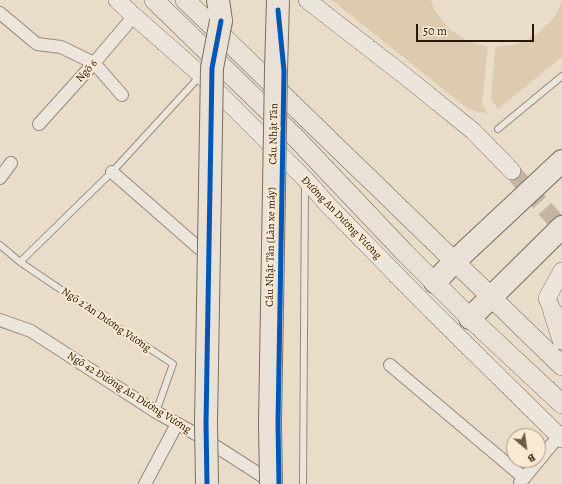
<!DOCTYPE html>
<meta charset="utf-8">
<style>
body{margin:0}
#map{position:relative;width:562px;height:484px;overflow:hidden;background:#e9dcc8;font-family:Alegreya,serif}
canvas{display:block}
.north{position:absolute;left:506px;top:428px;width:40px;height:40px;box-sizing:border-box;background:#faead2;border:1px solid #a69681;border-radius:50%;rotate:151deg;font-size:11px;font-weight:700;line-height:16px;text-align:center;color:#291807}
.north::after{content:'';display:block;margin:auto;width:14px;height:18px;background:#6c5d4b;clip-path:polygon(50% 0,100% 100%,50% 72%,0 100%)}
.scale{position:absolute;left:416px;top:24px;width:118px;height:18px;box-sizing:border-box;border:2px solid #291807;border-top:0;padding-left:5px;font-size:12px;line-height:14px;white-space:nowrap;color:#291807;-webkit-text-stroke:3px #faead2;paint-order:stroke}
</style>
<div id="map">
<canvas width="562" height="484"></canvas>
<div class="north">B</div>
<div class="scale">50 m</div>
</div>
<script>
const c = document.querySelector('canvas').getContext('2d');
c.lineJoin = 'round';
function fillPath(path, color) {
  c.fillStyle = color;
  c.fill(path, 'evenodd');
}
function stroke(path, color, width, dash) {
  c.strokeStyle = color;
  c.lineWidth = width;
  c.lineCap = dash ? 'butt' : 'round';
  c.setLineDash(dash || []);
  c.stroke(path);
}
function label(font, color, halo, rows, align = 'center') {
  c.font = font + ' Alegreya,serif';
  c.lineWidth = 4;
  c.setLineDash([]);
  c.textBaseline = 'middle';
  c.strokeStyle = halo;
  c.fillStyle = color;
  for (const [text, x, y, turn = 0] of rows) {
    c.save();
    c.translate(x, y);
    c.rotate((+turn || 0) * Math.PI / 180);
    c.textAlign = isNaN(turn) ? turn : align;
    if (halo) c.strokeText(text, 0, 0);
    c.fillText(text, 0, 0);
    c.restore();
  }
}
fillPath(new Path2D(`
 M332 0H431L434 9 448 28 467 41 488 47 482 104 488 114 468 109Z
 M562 1V57L498 109 491 98 495 47 518 44 537 34 554 18Z`), '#ddcbb0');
stroke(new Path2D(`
 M512 171 562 228`), '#c3b5a1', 17, [17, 8]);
const lane = new Path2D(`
 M498 129 562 76
 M0 245 20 262 97 314 173 364 156 412
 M20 262 112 172 201 75
 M303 484 305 184`);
const street = new Path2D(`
 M0 13 37 44 61 47 94 63 122 95
 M39 124 94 63 134 16
 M112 172 200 249
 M0 178 11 163
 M0 320 31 331 156 412 203 438 273 483
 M390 365 524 478
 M520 483 562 432
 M145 484 177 424`);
const secondary = new Path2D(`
 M117 0 134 16 201 75 305 179 328 205 426 305 562 439
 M307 0 405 76 473 131 512 171
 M562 321 553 312 547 298 562 271`);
const primary = new Path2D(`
 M154 0 295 137 404 252 470 318 562 404
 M185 0C250 62 313 125 378 187 439 247 501 306 562 366
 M553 312 562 340`);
const highway = new Path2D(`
 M218 0 221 21
 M435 282 454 262 562 161
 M470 318 562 227`);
stroke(lane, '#948b7e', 8);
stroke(street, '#948b7e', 14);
stroke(secondary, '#797064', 18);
stroke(primary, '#797064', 20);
stroke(highway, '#797064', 24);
stroke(lane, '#ece5dc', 6);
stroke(street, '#ece5dc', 12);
stroke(secondary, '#ece5dc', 17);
stroke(primary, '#e9e1d6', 19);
stroke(highway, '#e9e1d6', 22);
const highwayBridge = new Path2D(`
 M207 484 206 423 212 68 221 21
 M271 484 270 423 276 71 278 0`);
stroke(highwayBridge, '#797064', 24, []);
stroke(highwayBridge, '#e9e1d6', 22);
stroke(new Path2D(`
 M278 10 284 71 278 423 279 484
 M207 484 206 423 212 68 221 21`), '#0057b8', 5);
label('11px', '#291807', '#faead2', [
 ["Ngõ 6",87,71,-48],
 ["Cầu Nhật Tân",274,134,-89],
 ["Đường An Dương Vương",341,218,46],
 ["Cầu Nhật Tân (Làn xe máy)",271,247,-89],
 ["Ngõ 2 An Dương Vương",106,320,34],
 ["Ngõ 42 Đường An Dương Vương",129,393,32]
]);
</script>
